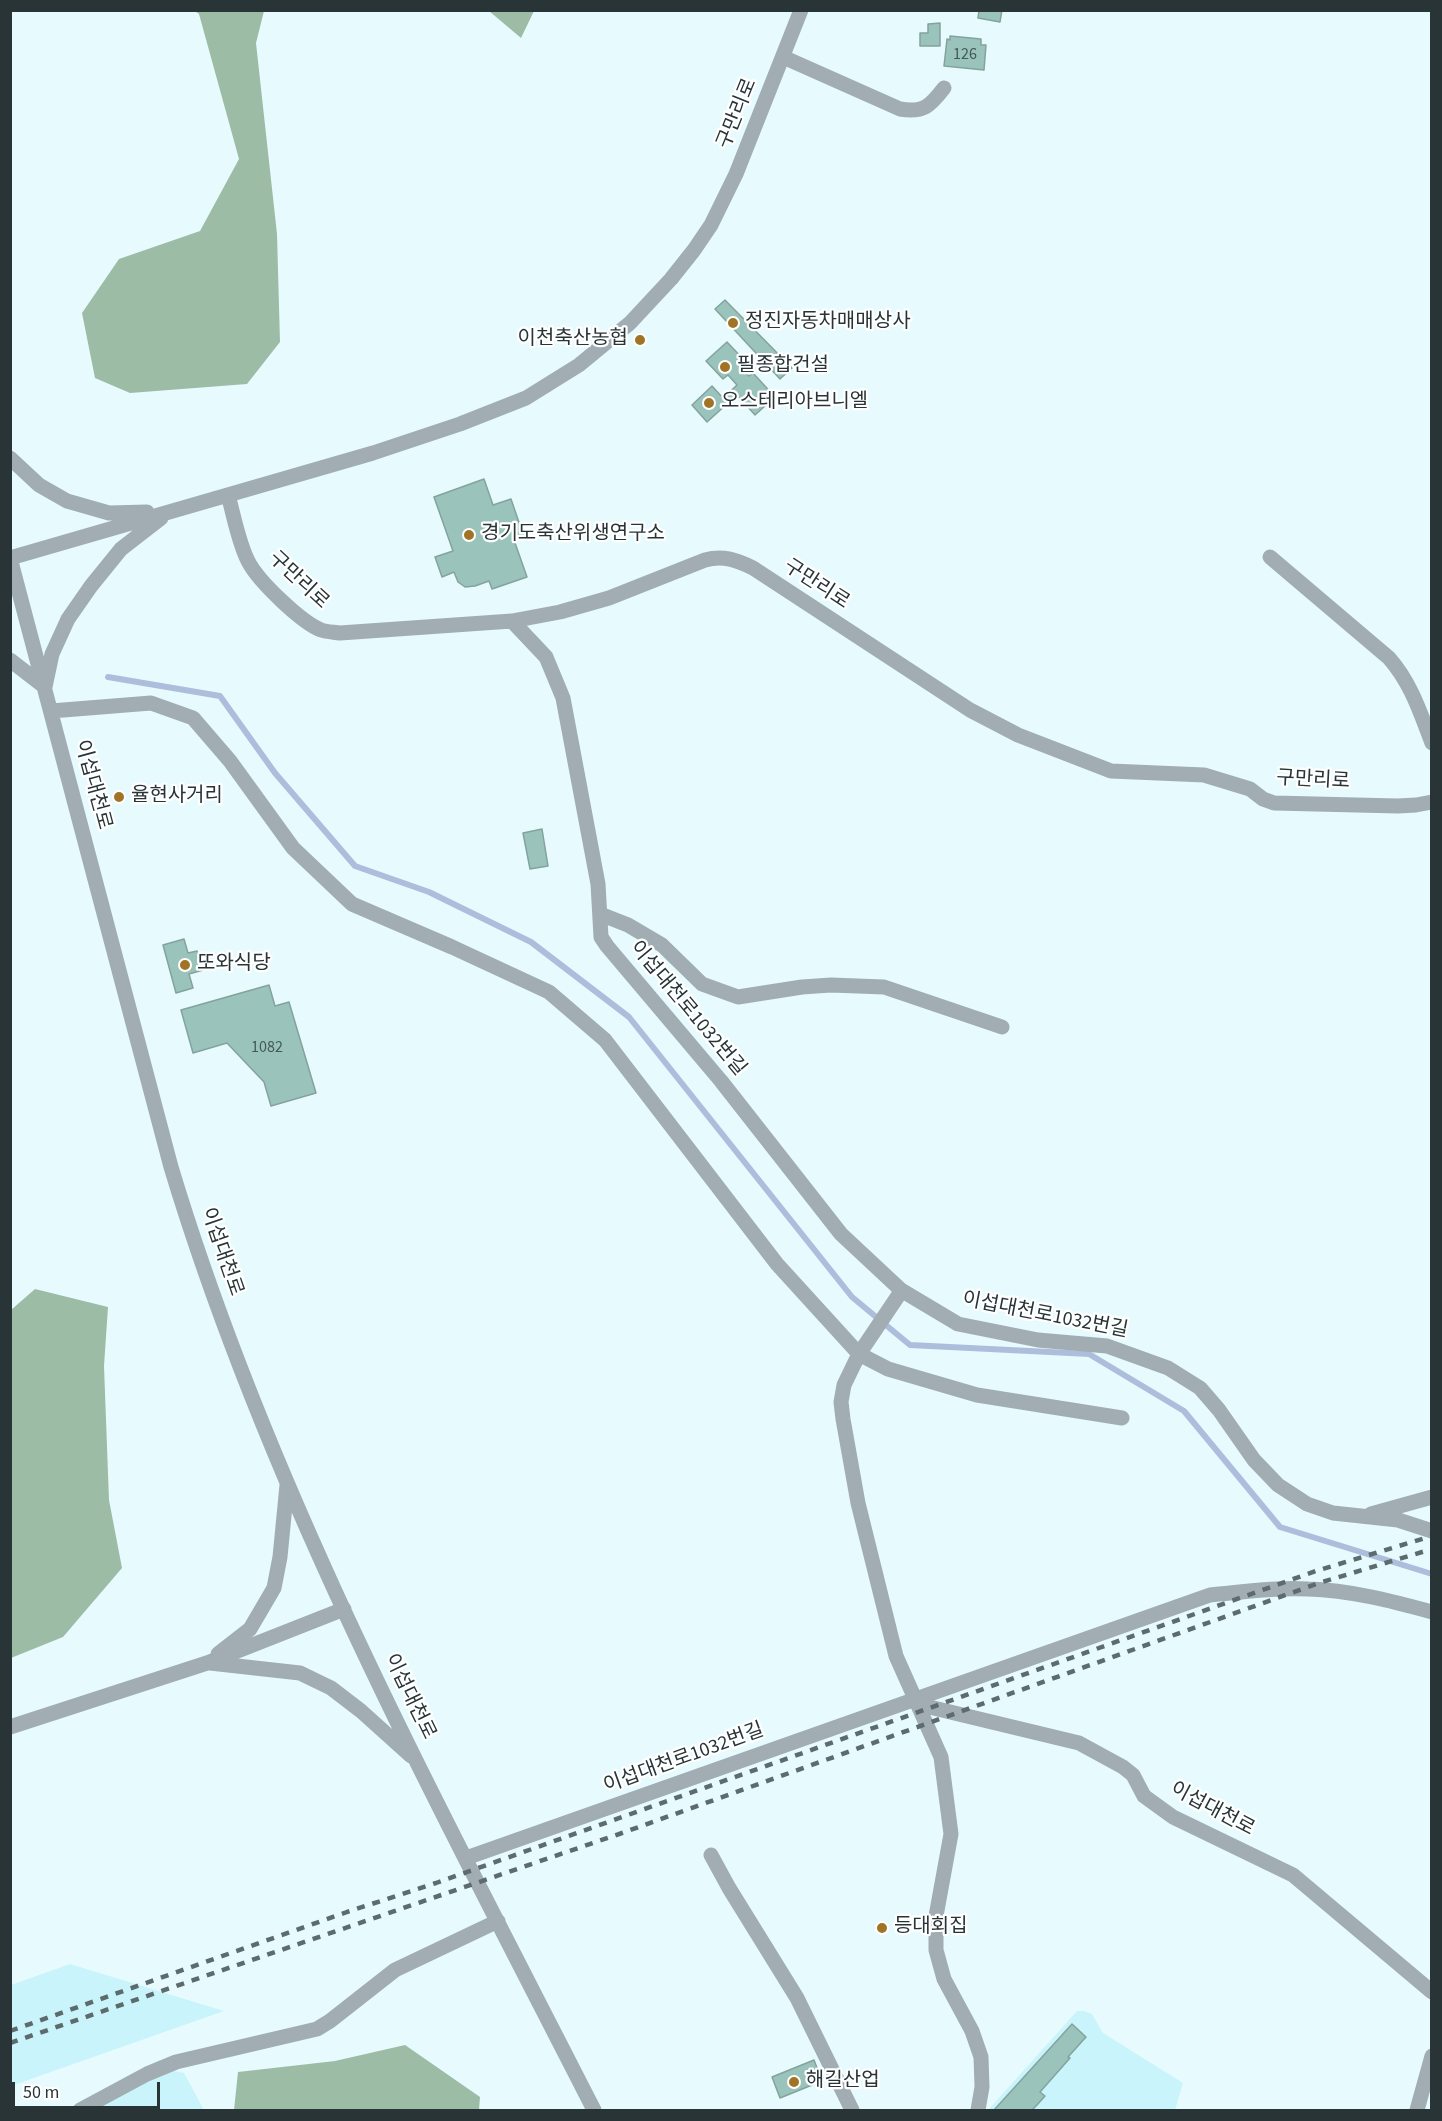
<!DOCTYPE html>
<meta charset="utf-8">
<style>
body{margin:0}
#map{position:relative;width:1442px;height:2121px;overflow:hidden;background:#e7fbfe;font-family:"Source Sans 3",sans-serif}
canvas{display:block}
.frame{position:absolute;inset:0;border:12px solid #283436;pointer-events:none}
.scale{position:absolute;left:12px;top:2082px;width:148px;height:27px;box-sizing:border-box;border:3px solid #283436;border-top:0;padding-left:8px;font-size:18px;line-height:21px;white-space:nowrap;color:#283436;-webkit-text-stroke:4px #fff;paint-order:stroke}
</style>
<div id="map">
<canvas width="1442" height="2121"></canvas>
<div class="frame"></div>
<div class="scale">50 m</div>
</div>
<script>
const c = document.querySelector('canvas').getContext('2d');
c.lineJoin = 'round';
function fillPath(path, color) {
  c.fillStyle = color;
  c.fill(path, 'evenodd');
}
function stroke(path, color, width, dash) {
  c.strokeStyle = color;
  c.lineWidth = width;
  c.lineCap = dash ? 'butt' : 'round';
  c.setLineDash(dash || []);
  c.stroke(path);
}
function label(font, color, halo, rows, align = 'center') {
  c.font = font + ' "Source Sans 3","Noto Sans KR",sans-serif';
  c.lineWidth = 4.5;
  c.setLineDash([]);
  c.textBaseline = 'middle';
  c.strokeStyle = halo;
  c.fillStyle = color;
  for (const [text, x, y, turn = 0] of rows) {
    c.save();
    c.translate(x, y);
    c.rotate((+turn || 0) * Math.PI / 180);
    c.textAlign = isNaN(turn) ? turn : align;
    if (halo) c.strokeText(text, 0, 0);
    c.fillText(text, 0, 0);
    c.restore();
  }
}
fillPath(new Path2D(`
 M70 1964 224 2011 11 2086V1985Z
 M1077 2011H1084L1092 2014 1103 2033 1183 2083 1175 2110H988Z
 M169 2070 184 2073 204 2110H93Z`), '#caf4fb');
fillPath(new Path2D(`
 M195 11H264L256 43 277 234 280 342 247 384 130 393 95 378 82 313 119 259 200 231 239 159 199 14Z
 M489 11H534L521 38Z
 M35 1289 108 1307 104 1366 109 1500 122 1568 63 1637 11 1658V1310Z
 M405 2045 480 2097 479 2110H234L238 2072 335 2061Z`), '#9cbca6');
stroke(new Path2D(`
 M108 677 220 696 275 773 355 866 429 892 531 942 629 1017 852 1297 910 1345 1089 1354 1184 1411 1280 1527 1432 1574`), '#adbedc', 6);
const building = new Path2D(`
 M979 10H1002L1000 22 978 18Z
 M940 23V46H920V33H928V24Z
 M950 36 981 39V45H986L984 70 944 66 947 39 950 40Z
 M725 300 792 368 780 379 715 309Z
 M727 342 745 361 739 366 749 376 753 373 775 397 755 415 737 395 707 422 692 405 712 386 723 398 737 385 728 375 723 379 706 361Z
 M484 479 493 505 511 499 524 537 514 540 527 577 492 589 489 581 475 586 465 587 458 582 454 572 442 577 435 557 453 551 434 497Z
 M542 829 548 866 530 869 523 833Z
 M184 939 188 953 197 951 203 970 189 974 193 988 176 993 163 945Z
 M269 985 275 1006 289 1002 316 1093 271 1106 264 1082 227 1043 193 1053 181 1010Z
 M1072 2024 1086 2037 1068 2057 1070 2058 1040 2092 1045 2096 1037 2105 1032 2110H994Z
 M814 2060 822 2081 780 2098 772 2077Z`);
fillPath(building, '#99c3bb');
stroke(building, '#84a39d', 1.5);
stroke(new Path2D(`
 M783 57 900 109C924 113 930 106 944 88
 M10 458 39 485 67 501 109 513 147 512
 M228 495C234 516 238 541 248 561 258 581 301 622 321 630 327 632 334 632 340 633L512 621 560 612 609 598 705 560C723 555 737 560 753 568L970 710 1018 735 1111 771 1204 775 1250 789 1263 799 1274 803 1398 806 1416 805 1432 802
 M1270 557 1389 658C1411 683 1420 712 1432 743
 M10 558 171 1167C271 1498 438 1804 594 2110
 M10 558 373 453 460 424 526 398 579 365 630 323 671 279 694 250 711 225 736 174 801 10
 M512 621 546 657 563 698 598 884 601 937 607 946 721 1081 841 1234 901 1290 958 1324 1038 1340 1107 1346 1168 1368 1200 1388 1219 1410 1254 1460 1278 1485 1307 1504 1333 1513 1398 1520 1432 1531
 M10 660 45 687 52 654 68 619 91 586 121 549 161 518
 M51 711 151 703 193 718 230 761 293 848 352 904 452 947 549 992 605 1040 777 1264 859 1354 888 1369 977 1395 1122 1418
 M600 914 628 925 662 945 702 984 738 997 802 987 831 985 884 987 1002 1027
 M898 1296 859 1354 844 1385 841 1402 843 1419 858 1503 896 1656 941 1757 951 1834 936 1916V1950L944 1979 972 2031 981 2057 982 2087 978 2110
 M1371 1514 1432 1497
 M218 1654 250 1629 274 1588 280 1557 287 1485
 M210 1663 300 1673 331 1688 361 1711 411 1756
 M917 1704 1079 1743 1123 1767 1133 1775 1144 1796 1173 1817 1293 1875 1432 1992
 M10 1727 207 1663 344 1609
 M711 1855 729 1888 797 1998 852 2110
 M466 1858 1210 1595C1243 1592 1276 1587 1308 1589 1349 1590 1392 1601 1432 1612
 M80 2110 147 2074 176 2062 317 2029 330 2021 395 1970 498 1921
 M1417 2110 1432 2056`), '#a2adb3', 15);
stroke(new Path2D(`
 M10 2031 347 1912 436 1883 1316 1571 1432 1536
 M10 2043 622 1833 1319 1583 1432 1549`), '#5d6b6d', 4.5, [8, 8]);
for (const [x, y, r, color] of [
 [733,323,6,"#a17326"],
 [640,340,6,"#a17326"],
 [725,367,6,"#a17326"],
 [709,403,6,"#a17326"],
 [469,535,6,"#a17326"],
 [119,797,6,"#a17326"],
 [185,965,6,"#a17326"],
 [882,1928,6,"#a17326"],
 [794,2082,6,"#a17326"]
]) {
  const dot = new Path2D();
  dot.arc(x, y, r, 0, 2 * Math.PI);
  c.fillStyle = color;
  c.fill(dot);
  stroke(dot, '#fff', 2);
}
label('16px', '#445857', null, [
 ["126",965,55],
 ["1082",267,1048]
]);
label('20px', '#283436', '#fff', [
 ["구만리로",738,114,-68],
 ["구만리로",298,581,43],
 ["구만리로",816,585,33],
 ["구만리로",1313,781,3],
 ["이섭대천로",92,785,75],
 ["이섭대천로1032번길",687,1009,50],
 ["이섭대천로",221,1252,71],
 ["이섭대천로1032번길",1045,1316,11],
 ["이섭대천로",409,1697,64],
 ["이섭대천로1032번길",684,1759,-20],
 ["이섭대천로",1212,1810,28]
]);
label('20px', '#283436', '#fff', [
 ["정진자동차매매상사",745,323],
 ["이천축산농협",628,340,"right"],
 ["필종합건설",737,367],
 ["오스테리아브니엘",721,403],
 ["경기도축산위생연구소",481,535],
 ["율현사거리",131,797],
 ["또와식당",197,965],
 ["등대회집",894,1928],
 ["해길산업",806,2082]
], 'left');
</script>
